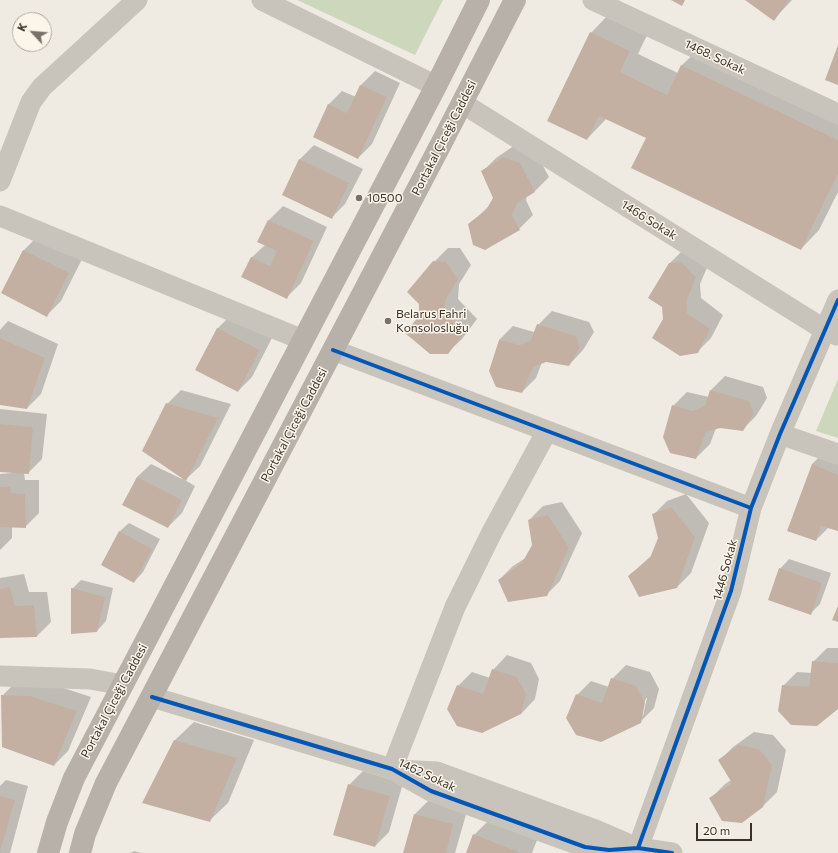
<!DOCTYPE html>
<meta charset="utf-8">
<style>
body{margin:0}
#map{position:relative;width:838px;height:853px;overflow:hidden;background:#efebe3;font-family:Commissioner,sans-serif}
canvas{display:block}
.north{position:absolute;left:12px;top:12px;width:40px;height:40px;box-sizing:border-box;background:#fcf6ea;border:1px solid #aea79c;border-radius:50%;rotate:296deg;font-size:11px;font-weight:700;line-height:16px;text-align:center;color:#3a3028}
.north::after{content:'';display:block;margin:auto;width:14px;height:18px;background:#797169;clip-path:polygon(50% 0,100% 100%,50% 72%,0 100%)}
.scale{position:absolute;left:696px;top:823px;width:56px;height:18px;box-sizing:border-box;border:2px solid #3a3028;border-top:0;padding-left:5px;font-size:12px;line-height:14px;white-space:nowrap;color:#3a3028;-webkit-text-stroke:3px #fcf6ea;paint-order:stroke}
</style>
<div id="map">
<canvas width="838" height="853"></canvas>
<div class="north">K</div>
<div class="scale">20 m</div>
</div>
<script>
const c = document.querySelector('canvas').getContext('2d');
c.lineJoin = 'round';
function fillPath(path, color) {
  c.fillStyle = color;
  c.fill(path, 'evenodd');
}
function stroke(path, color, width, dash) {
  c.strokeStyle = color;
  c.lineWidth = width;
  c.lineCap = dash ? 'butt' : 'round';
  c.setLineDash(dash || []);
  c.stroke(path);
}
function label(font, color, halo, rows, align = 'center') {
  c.font = font + ' Commissioner,sans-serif';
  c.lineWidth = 3;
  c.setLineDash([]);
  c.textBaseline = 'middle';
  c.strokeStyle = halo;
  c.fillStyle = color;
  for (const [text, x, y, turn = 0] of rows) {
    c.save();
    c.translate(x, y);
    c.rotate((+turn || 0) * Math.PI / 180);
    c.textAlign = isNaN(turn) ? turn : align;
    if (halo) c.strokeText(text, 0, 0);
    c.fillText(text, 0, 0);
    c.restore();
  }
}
fillPath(new Path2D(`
 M297 0H443L415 55Z
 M838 379V438L816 431Z`), '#cdd7bb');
fillPath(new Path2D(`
 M748 0H792L773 20Z
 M609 14 648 33 638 54 678 73 682 65 701 47 838 113V192L819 230 801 249 647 138 607 118 587 139 591 33Z
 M375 71 400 83 372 144 358 158 328 105 342 91 356 97 361 85Z
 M518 143 534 149 549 177 535 191 527 195 526 200 533 215 519 229 469 225 490 205 494 198 482 172 496 158Z
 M314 145 363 169 345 204 331 218 283 195 300 159Z
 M283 206 327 227 301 283 287 297 251 258 265 245 259 242 269 220Z
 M38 236 82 259 61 301 47 315 2 292 24 250Z
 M448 248H460L471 265 459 284 458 299 477 319 462 339 447 353 420 316 434 262Z
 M684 249 709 263 700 284 701 298 723 315 711 338 697 352 664 320 669 264Z
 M552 311 589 322 594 332 583 350 569 365 546 361 542 362 536 378 522 392 499 340 513 326 534 332 538 325Z
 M232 314 273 336 252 377 238 391 196 369 218 328Z
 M8 321 58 344 41 394 27 408 0 404V330Z
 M725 376 763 387 767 398 756 416 742 430 719 427 716 428 710 444 696 458 673 406 687 392 709 397 711 390Z
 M181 390 231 404 200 466 185 480 195 486 182 513 168 527 137 477 151 464 182 479V478L167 404Z
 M0 409 47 414 42 459 28 473H24L25 480H39V513L25 527 12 526V538L0 550V474L12 473 13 472 0 471Z
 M826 450 838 455V530L829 527 816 540 812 464Z
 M686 494 709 523 691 573 677 587 629 576 653 554 659 539 653 515 667 501Z
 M562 502 582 533 560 581 546 595 499 580 513 566 527 557 533 546 529 520 543 506Z
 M129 523 160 539 143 572 134 582 119 532Z
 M789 559 831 573 820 604 811 613 780 569Z
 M24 574 29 592H47L51 622 37 636 0 637V578Z
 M81 580 113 588 106 621 97 631 72 589Z
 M827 648H838V708L783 686 797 672 812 673 813 662Z
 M507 655 531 663 539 679 535 699 521 714 458 686 472 672 490 678 493 670Z
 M626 665 650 672 659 689 654 708 640 722 577 695 591 681 609 687 612 679ZM646 698H647L643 716H641Z
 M16 682H45L91 697 68 751 54 765 2 696Z
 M194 722 254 740 228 803 209 821 144 802 175 740Z
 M754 732 773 735 786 750 777 792 762 807 711 798 725 784 731 780 719 761 733 747Z
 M363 771 403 783 389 832 375 846 349 785Z
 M6 780 28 786 10 853H0V786Z
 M429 800 467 811 455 853H404L415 814Z
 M488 821 537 840 532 853H467L474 835Z
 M134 851 141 853H131Z`), '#0003');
fillPath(new Path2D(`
 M671 0H685L682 6Z
 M745 0H789L774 21Z
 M590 32 630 51 620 72 667 95 681 65 838 140V174L801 250 631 168 646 138 599 116 587 140 547 121Z
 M838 45V85L825 80Z
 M360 85 387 97 358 159 313 137 328 104 347 113Z
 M503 157 520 163 535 192 517 203 512 215 520 230 485 250 473 245 468 224 486 210 493 198 481 171Z
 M299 159 349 183 332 219 282 195Z
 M268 220 314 241 287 299 241 277 251 257 270 266 277 251 257 242Z
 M23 250 69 273 47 317 1 293Z
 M433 261 446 262 458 279 446 299 444 313 464 333 448 354H430L405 333 419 316V304L407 292Z
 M681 262 696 277 687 299V313L710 329 698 353 680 356 652 338 663 319 662 307 648 298 669 263Z
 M537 324 576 336 580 347 569 366 546 362 533 367 522 393 496 387 489 371 499 340 520 345 531 340Z
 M217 328 260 350 238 392 195 370Z
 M0 338 45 358 27 409 0 405Z
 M710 390 749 401 754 413 743 431 720 428 706 432 696 459 670 453 663 437 672 405 693 411 705 406Z
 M166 403 218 418 186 481 142 451Z
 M0 424 33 427 29 474 0 472Z
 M812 464 838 475V531L821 526 816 541 787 531Z
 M137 477 182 500 168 528 122 505Z
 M0 487H10L11 493 25 494 26 528 0 527Z
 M671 507 695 537 677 588 639 597 628 576 650 558 658 538 652 514Z
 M548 515 569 548 547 596 508 602 498 580 522 563 532 545 528 520Z
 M119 531 152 549 134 583 101 565Z
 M779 568 822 583 811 615 768 600Z
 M10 587 15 606 34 605 37 637 0 638V589Z
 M71 588 105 597 97 632 71 634Z
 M838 606V622L832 620Z
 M812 661 838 663V709L817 726 791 725 778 711 782 685 809 687Z
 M492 669 517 677 526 694 521 714 482 733 457 726 447 709 457 685 483 694Z
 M611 678 636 686 645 703 641 723 601 742 576 735 566 718 576 694 602 703Z
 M1 695 30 696 77 711 54 766 2 747Z
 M174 740 237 758 210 822 142 803Z
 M739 745 759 749 772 765 763 807 742 823 722 821 709 798 732 783 718 760Z
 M348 784 390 796 375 847 333 835Z
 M0 796 15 800 0 852Z
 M414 814 453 824 446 853H403Z
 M473 834 521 853H466Z`), '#c4b0a3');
stroke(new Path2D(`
 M262 0 436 86
 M593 0 838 114
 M462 103 825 330 837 335
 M0 181 31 102 42 87 137 0
 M0 216 303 340
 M333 350 751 508
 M780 434 838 454
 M0 676 90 679 123 685
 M152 697 392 769 431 791 585 847 609 850 638 848 672 853
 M392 769 455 607 492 532 547 431
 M397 770 437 772 593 829 630 845
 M638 848 731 591 751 508 780 434 838 300`), '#c8c3bb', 21);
stroke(new Path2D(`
 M48 853 57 822 74 778 436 86 479 0
 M80 853 85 834 106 783 441 144 515 0`), '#b7b1aa', 22);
stroke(new Path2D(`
 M333 350 751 508
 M152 697 392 769 431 791 585 847 609 850 638 848 672 853
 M638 848 731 591 751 508 780 434 838 300`), '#0057b8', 4);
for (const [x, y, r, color] of [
 [359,198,4,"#797169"],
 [388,321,4,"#797169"]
]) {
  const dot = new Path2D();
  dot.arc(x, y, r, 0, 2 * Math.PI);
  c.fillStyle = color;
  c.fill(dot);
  stroke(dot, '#fcf6ea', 1.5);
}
label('12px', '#3a3028', '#fcf6ea', [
 ["1468. Sokak",715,57,25],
 ["Portakal Çiceği Caddesi",444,138,-63],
 ["1466 Sokak",649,220,32],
 ["Portakal Çiceği Caddesi",294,425,-62],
 ["1446 Sokak",725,570,-75],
 ["Portakal Çiceği Caddesi",114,701,-62],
 ["1462 Sokak",427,775,25]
]);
label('12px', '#3a3028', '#fcf6ea', [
 ["10500",367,198],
 ["Belarus Fahri",396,314],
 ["Konsolosluğu",396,328]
], 'left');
</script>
